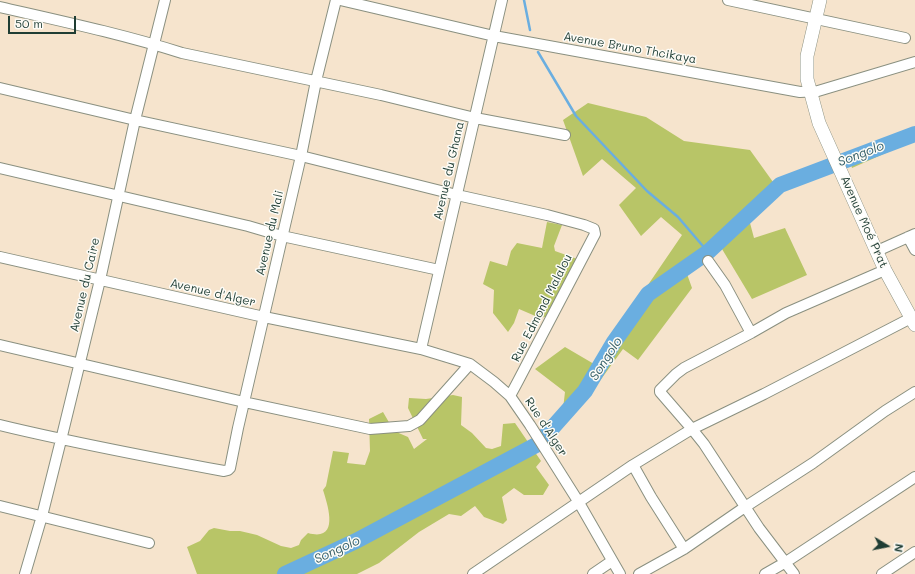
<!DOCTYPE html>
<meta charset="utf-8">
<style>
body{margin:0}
#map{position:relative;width:915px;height:574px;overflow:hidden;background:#f6e4cd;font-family:Mali,sans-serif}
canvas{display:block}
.north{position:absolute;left:867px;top:526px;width:40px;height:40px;-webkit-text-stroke:3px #fdfcf7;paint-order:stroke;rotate:100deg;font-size:11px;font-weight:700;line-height:16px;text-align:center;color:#1f3d34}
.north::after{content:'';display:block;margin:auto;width:14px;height:18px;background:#1f3d34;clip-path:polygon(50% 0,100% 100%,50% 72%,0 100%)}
.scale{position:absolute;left:8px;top:16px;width:68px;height:18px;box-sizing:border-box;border:2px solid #1f3d34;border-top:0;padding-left:5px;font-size:12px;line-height:14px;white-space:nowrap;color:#1f3d34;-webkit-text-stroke:3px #fdfcf7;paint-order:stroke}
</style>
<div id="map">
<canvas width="915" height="574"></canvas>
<div class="north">N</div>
<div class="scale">50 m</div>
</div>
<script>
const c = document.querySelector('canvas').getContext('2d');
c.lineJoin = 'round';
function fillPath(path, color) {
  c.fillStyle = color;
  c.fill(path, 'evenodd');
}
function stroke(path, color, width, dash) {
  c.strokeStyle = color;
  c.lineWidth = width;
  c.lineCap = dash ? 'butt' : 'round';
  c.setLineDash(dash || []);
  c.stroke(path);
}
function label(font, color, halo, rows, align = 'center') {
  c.font = font + ' Mali,sans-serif';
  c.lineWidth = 3;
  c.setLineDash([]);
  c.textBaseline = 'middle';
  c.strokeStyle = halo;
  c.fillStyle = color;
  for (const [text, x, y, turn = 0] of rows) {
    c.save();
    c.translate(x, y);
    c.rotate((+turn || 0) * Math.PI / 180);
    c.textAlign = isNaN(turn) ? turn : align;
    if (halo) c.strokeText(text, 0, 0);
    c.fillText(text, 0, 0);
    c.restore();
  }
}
fillPath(new Path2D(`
 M588 103 646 117 684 141 750 150 773 182 746 208 754 238 785 228 807 275 752 299 722 249 687 274 692 288 638 360 623 349 599 382 550 436 546 430 563 409 565 392 535 369 565 347 594 364 682 235 661 217 641 236 619 205 636 188 602 159 583 176 563 120Z
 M915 127V140L852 168 848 153Z
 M547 222 562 225 554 246 555 251 580 260 549 316 540 318 519 309 514 323 508 332 493 313 494 290 483 284 490 261 507 266 511 251 517 243 542 248Z
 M453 395 462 397 461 425 472 433 486 448 492 449 501 446 503 424 515 423 541 461 536 467 549 485 543 495H524L514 488 502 497 507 520 503 524 484 517 475 506 461 516 449 514 419 532 379 563 357 574H297L314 565 333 559 346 551 363 545 389 527 424 508 415 505 399 513 392 520 318 557 309 560 280 574H197L187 547 200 541 209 530 214 528 230 531H240L257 535 281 546 291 548 299 545 301 540 308 533C340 542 328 506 323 490L326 486 333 451 349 453 347 463 365 465 370 451 369 419 383 412 394 431 408 437 414 449 427 439H423L408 408 409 398 426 399Z`), '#b8c567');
stroke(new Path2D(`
 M524 0 530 30
 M538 52 576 116 647 191 678 217 708 252`), '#6aaee0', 2.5);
stroke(new Path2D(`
 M285 574 356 541 538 444 585 391 614 342 648 294 708 252 780 185 915 134`), '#6aaee0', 16);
const minor = new Path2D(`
 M340 0 494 36 800 92 818 91 915 62
 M728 0 905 38
 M0 7C61 21 122 34 182 53L381 95 475 118 565 135
 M0 88 135 120 301 156 457 195 547 215 584 225 594 229 595 234 517 383 510 396
 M0 168 248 226 282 236 439 270
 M908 237 915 250
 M877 251 915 234
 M0 257 264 317 421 349 470 364 494 382 510 396 530 425 578 501 620 574
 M708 261 725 285 751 333
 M0 345 244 402 370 429 409 426 420 420 470 364
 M421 349 502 0
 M0 425C74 443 149 457 224 471L228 470 230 468 238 428 301 156 316 81 336 0
 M633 465 651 497 684 549
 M0 506 149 543
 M25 574 42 516 61 440 100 280 135 120 165 0
 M473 574 633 465 692 429 764 394 911 318
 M593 574 612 561
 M639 574 684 549 745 507 813 463 885 411 915 392
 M765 574 786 562 915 477
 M794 574 759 528 704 444 692 429 660 392V390L676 374 684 368 751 333 786 313 885 270
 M882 574 915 552`);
const tertiary = new Path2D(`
 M820 0 807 56V79L819 123 885 270 915 325`);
stroke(minor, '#8a9080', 12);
stroke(tertiary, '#8a9080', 14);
stroke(minor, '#fff', 10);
stroke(tertiary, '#fff', 13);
label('12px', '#1f3d34', '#fdfcf7', [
 ["Avenue Bruno Thcikaya",630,48,10],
 ["Avenue du Ghana",449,171,-77],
 ["Avenue Moé Prat",864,222,66],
 ["Avenue du Mali",270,233,-77],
 ["Avenue du Caire",85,285,-77],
 ["Avenue d'Alger",213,293,13],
 ["Rue Edmond Malalou",542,308,-63],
 ["Rue d'Alger",546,427,57]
]);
label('italic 13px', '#365f68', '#fdfcf7', [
 ["Songolo",861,154,-21],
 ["Songolo",606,359,-57],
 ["Songolo",337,550,-25]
]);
</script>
